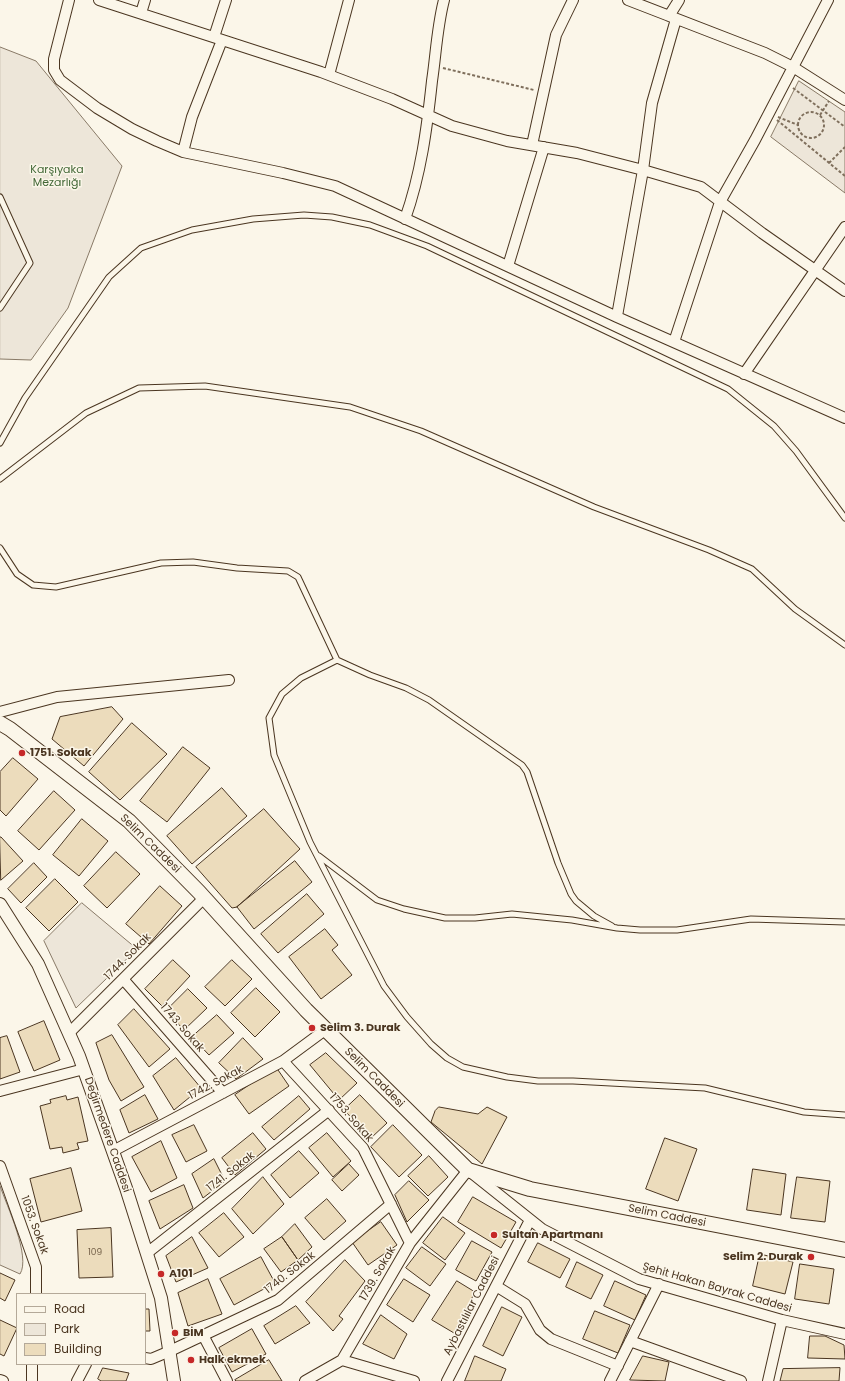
<!DOCTYPE html>
<meta charset="utf-8">
<style>
body{margin:0}
#map{position:relative;width:845px;height:1381px;overflow:hidden;background:#fbf6e9;font-family:Poppins,sans-serif}
canvas{display:block}
.legend{position:absolute;left:16px;top:1293px;width:130px;height:72px;box-sizing:border-box;background:#fbf6e9;border:1px solid #b4a999;margin:0;padding:5px 7px;list-style:none;font-size:12px;color:#4a3520}
.legend li{display:flex;align-items:center;gap:8px;height:20px}
.legend b{width:20px;border:1px solid #b4a999}
</style>
<div id="map">
<canvas width="845" height="1381"></canvas>
<ul class="legend">
<li><b style="height:5px;background:#fbf6e9"></b>Road</li>
<li><b style="height:11px;background:#ede6d9"></b>Park</li>
<li><b style="height:11px;background:#ecdcbc"></b>Building</li>
</ul>
</div>
<script>
const c = document.querySelector('canvas').getContext('2d');
c.lineJoin = 'round';
function fillPath(path, color) {
  c.fillStyle = color;
  c.fill(path, 'evenodd');
}
function stroke(path, color, width, dash) {
  c.strokeStyle = color;
  c.lineWidth = width;
  c.lineCap = dash ? 'butt' : 'round';
  c.setLineDash(dash || []);
  c.stroke(path);
}
function label(font, color, halo, rows, align = 'center') {
  c.font = font + ' Poppins,sans-serif';
  c.lineWidth = 3;
  c.setLineDash([]);
  c.textBaseline = 'middle';
  c.strokeStyle = halo;
  c.fillStyle = color;
  for (const [text, x, y, turn = 0] of rows) {
    c.save();
    c.translate(x, y);
    c.rotate((+turn || 0) * Math.PI / 180);
    c.textAlign = isNaN(turn) ? turn : align;
    if (halo) c.strokeText(text, 0, 0);
    c.fillText(text, 0, 0);
    c.restore();
  }
}
const green = new Path2D(`
 M0 47 36 61 122 166 68 308 31 360 0 359Z
 M799 81 845 112V193L771 137Z
 M82 903 137 949 76 1008 44 941Z
 M0 1186C7 1206 31 1257 20 1274L0 1265Z`);
fillPath(green, '#ede6d9');
stroke(green, '#887966', 1);
const building = new Path2D(`
 M112 707 123 719 84 766 52 739 60 717Z
 M132 723 167 754 120 800 89 772Z
 M183 747 210 768 167 822 140 801Z
 M13 758 38 779 6 816 0 810V772Z
 M222 788 247 816 192 864 167 836Z
 M54 791 75 810 39 850 18 831Z
 M264 809 300 849 237 907 232 908 196 867Z
 M82 819 108 841 79 876 53 855Z
 M0 837H1L23 861 1 880Z
 M116 852 140 874 107 908 84 886Z
 M295 861 312 882 254 929 237 907Z
 M34 863 47 877 21 903 8 889Z
 M55 879 78 902 49 931 26 908Z
 M160 886 182 906 149 944 126 924Z
 M307 894 324 914 278 953 261 934Z
 M325 929 338 945 332 950 352 975 321 999 289 957Z
 M173 960 190 976 162 1006 145 989Z
 M232 960 252 979 225 1006 205 987Z
 M256 988 280 1012 255 1037 231 1013Z
 M188 989 207 1008 184 1030 166 1011Z
 M134 1009 170 1049 149 1067 118 1025Z
 M217 1015 234 1033 209 1055 192 1037Z
 M44 1021 60 1060 34 1071 18 1032Z
 M112 1035 144 1087 121 1101 109 1080 96 1043Z
 M7 1036 20 1072 0 1079V1038Z
 M243 1038 263 1059 236 1079 219 1063Z
 M326 1053 357 1083 339 1100 310 1065Z
 M176 1058 201 1088 174 1110 153 1076Z
 M276 1067 289 1086 249 1114 235 1095Z
 M145 1095 158 1119 129 1133 120 1110Z
 M360 1095 387 1123 371 1138 344 1110Z
 M66 1096 67 1100 78 1097 88 1141 77 1143 79 1149 63 1153 62 1147 50 1149 40 1106 51 1103 50 1100Z
 M299 1096 310 1109 274 1140 262 1127Z
 M439 1107 478 1114 487 1107 507 1117 482 1164 431 1122 435 1111Z
 M194 1125 207 1151 186 1162 172 1135Z
 M393 1125 422 1155 399 1177 371 1147Z
 M253 1133 266 1149 235 1175 222 1158Z
 M327 1133 351 1161 333 1177 309 1148Z
 M665 1138 697 1149 678 1201 646 1189Z
 M161 1141 177 1178 151 1192 132 1157Z
 M299 1151 319 1173 290 1198 271 1175Z
 M429 1156 448 1177 428 1196 408 1176Z
 M214 1159 225 1181 203 1198 192 1174Z
 M349 1164 359 1175 342 1191 332 1180Z
 M71 1168 82 1211 41 1222 30 1179Z
 M753 1169 786 1174 781 1215 747 1210Z
 M263 1177 284 1204 253 1234 232 1209Z
 M797 1177 830 1181 825 1222 791 1218Z
 M409 1181 429 1200 407 1222 395 1195Z
 M184 1185 193 1208 160 1229 149 1201Z
 M473 1197 516 1222 501 1248 458 1222Z
 M327 1199 346 1221 324 1240 305 1218Z
 M224 1213 244 1237 219 1257 199 1233Z
 M443 1217 465 1233 445 1260 423 1243Z
 M381 1222 397 1245 368 1265 352 1242Z
 M295 1224 312 1247 298 1260 282 1237Z
 M111 1228 113 1277 79 1278 77 1230Z
 M192 1237 208 1268 176 1282 166 1256Z
 M282 1237 298 1260 281 1272 264 1249Z
 M472 1241 492 1252 476 1281 456 1270Z
 M538 1243 570 1259 560 1278 528 1262Z
 M422 1247 446 1264 430 1286 406 1268Z
 M760 1254 793 1262 785 1294 753 1286Z
 M261 1257 275 1283 234 1305 220 1279Z
 M345 1260 365 1281 339 1316 343 1319 333 1331 306 1302Z
 M577 1262 603 1275 591 1299 566 1287Z
 M800 1264 834 1269 829 1304 795 1299Z
 M0 1273 15 1280 5 1301 0 1298Z
 M208 1279 222 1314 188 1326 178 1293Z
 M404 1279 430 1295 413 1322 387 1305Z
 M457 1281 475 1292 454 1333 432 1320Z
 M615 1281 646 1295 635 1320 604 1306Z
 M296 1306 310 1323 275 1344 264 1326Z
 M502 1307 522 1317 503 1356 483 1346Z
 M145 1309H149L150 1331H145Z
 M595 1311 630 1325 618 1353 583 1339Z
 M381 1315 407 1334 394 1359 363 1344Z
 M0 1320 17 1328 4 1356 0 1354Z
 M252 1329 266 1354 232 1372 219 1348Z
 M810 1336H825L844 1345 845 1359 808 1358Z
 M475 1356 506 1369 501 1381H465Z
 M643 1356 669 1362 665 1381 630 1380Z
 M269 1360 282 1381H236L235 1380Z
 M103 1368 129 1373 126 1381H101L98 1379Z
 M840 1368 839 1381H780L783 1369Z`);
fillPath(building, '#ecdcbc');
stroke(building, '#4a3520', 1);
const service = new Path2D(`
 M0 197 30 263 0 308
 M0 443 25 398 109 277 141 248 192 230 253 219 304 215 332 217 370 225 427 246 728 389 774 426 796 451 845 518
 M0 479 86 413 139 388 205 386 350 407 421 431 594 507 709 550 752 569 795 609 845 645
 M0 548 17 574 33 585 56 587 161 563 193 562 237 568 288 571 298 577 337 660 301 678 282 694 269 718 274 755 310 842 384 986 407 1017 431 1044 447 1058 463 1067 507 1077 538 1081H573L705 1088 804 1112 845 1115
 M337 660 370 675 406 688 429 700 522 765 527 772 558 863 571 894 576 901 594 916 612 926
 M319 856 377 900 404 909 445 918H475L512 914 572 920 617 928 640 930H677L751 919 845 922`);
const minor = new Path2D(`
 M69 0 54 59V70L60 80 97 108 132 129 157 141 183 152 283 173 335 186 617 317 845 418
 M99 0 321 72 392 99 452 126 507 141 577 153 643 170 701 187 762 233 845 291
 M628 0 765 53 793 67 845 100
 M141 13 145 0
 M669 16 679 0
 M214 37 226 0
 M329 75 349 0
 M532 145 556 35 573 0
 M183 152 192 117 222 40
 M405 219C421 174 427 128 432 81 436 54 437 27 444 0
 M508 266 544 147
 M617 316 643 170 652 103 676 19
 M674 342 720 202 755 140 828 0
 M744 374 845 227
 M0 712 57 697 229 680
 M123 979 223 1093
 M69 1033 205 897
 M283 1061 363 1148 410 1243
 M0 1091 84 1069
 M113 1151 283 1061 325 1030
 M0 1166 36 1267V1294
 M147 1253 329 1110
 M496 1286 525 1304 540 1330 551 1339 618 1366
 M203 1335 227 1381
 M630 1341 741 1381
 M145 1358 151 1359 170 1351 278 1300 391 1204
 M342 1360 414 1381
 M0 1380 3 1381
 M32 1381V1364
 M77 1381 86 1364
 M305 1381 342 1360 410 1243 468 1170 542 1229 639 1279 782 1320 845 1334
 M447 1381 530 1220
 M610 1381 659 1284
 M768 1381 782 1320`);
const tertiary = new Path2D(`
 M0 904 38 964 79 1056 126 1188 161 1298 174 1381`);
const secondary = new Path2D(`
 M0 723 10 729 129 821 199 892 306 1010 468 1170 530 1189 845 1250`);
stroke(service, '#4a3520', 7);
stroke(minor, '#4a3520', 12);
stroke(tertiary, '#4a3520', 14);
stroke(secondary, '#4a3520', 16);
stroke(new Path2D(`
 M443 68 534 90
 M793 88 845 127
 M798 125a13 13 0 1 1 26 0a13 13 0 1 1-26 0Z
 M820 115 829 101
 M778 117 798 125
 M777 120 845 176
 M829 163 845 147`), '#7f6f5c', 2, [3, 2]);
stroke(service, '#fbf6e9', 5);
stroke(minor, '#fbf6e9', 10);
stroke(tertiary, '#fbf6e9', 12);
stroke(secondary, '#fbf6e9', 14);
for (const [x, y, r, color] of [
 [22,753,4,"#c62828"],
 [312,1028,4,"#c62828"],
 [494,1235,4,"#c62828"],
 [811,1257,4,"#c62828"],
 [161,1274,4,"#c62828"],
 [175,1333,4,"#c62828"],
 [191,1360,4,"#c62828"]
]) {
  const dot = new Path2D();
  dot.arc(x, y, r, 0, 2 * Math.PI);
  c.fillStyle = color;
  c.fill(dot);
  stroke(dot, '#fbf6e9', 1.5);
}
label('9px', '#725f47', null, [
 ["109",95,1253]
]);
label('11px', '#436837', '#fbf6e9', [
 ["Karşıyaka",57,170],
 ["Mezarlığı",57,183]
]);
label('bold 11px', '#4a3520', '#fbf6e9', [
 ["1751. Sokak",30,753],
 ["Selim 3. Durak",320,1028],
 ["Sultan Apartmanı",502,1235],
 ["Selim 2. Durak",803,1257,"right"],
 ["A101",169,1274],
 ["BİM",183,1333],
 ["Halk ekmek",199,1360]
], 'left');
label('11px', '#4a3520', '#fbf6e9', [
 ["Selim Caddesi",150,844,44],
 ["1744. Sokak",128,957,-45],
 ["1743. Sokak",182,1028,49],
 ["Selim Caddesi",374,1078,45],
 ["1742. Sokak",216,1083,-28],
 ["1753. Sokak",351,1118,49],
 ["Değirmedere Caddesi",107,1135,71],
 ["1741. Sokak",231,1172,-38],
 ["Selim Caddesi",667,1216,11],
 ["1053. Sokak",34,1225,70],
 ["1740. Sokak",290,1273,-38],
 ["1739. Sokak",378,1274,-60],
 ["Şehit Hakan Bayrak Caddesi",717,1288,16],
 ["Aybastılılar Caddesi",472,1306,-63]
]);
</script>
